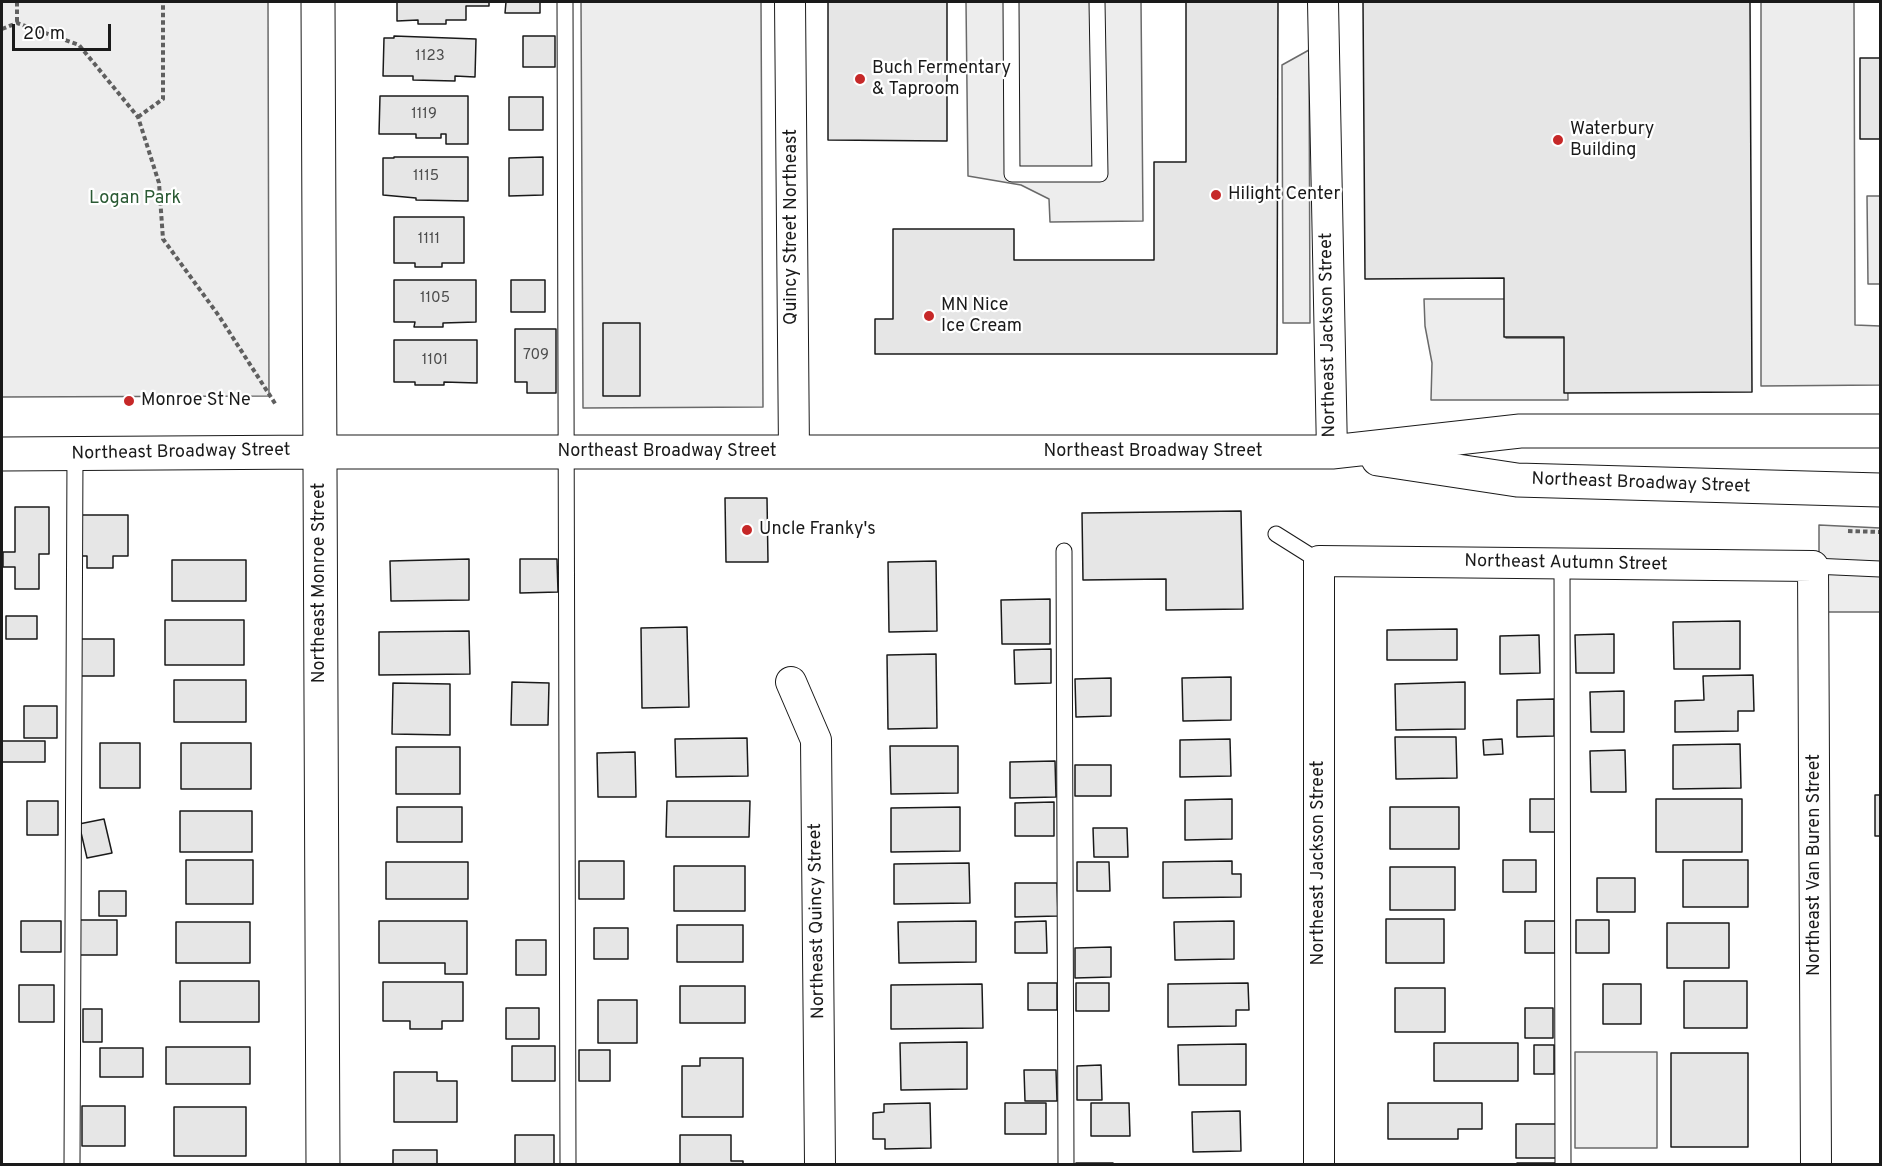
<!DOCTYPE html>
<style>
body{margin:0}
#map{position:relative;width:1882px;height:1166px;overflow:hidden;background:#fff;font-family:Overpass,sans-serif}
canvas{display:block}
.frame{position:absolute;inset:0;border:3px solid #1a1a1a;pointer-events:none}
.scale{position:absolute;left:12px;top:24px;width:99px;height:27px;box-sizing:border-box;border:3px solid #1a1a1a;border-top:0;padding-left:8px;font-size:18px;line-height:21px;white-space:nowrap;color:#1a1a1a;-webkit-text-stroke:4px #fff;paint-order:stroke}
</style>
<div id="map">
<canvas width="1882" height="1166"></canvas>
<div class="frame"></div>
<div class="scale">20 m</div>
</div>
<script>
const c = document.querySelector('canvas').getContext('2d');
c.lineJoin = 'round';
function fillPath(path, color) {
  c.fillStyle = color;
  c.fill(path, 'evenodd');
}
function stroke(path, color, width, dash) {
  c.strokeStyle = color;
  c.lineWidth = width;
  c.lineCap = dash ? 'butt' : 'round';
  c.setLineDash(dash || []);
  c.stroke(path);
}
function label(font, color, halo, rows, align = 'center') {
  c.font = font + ' Overpass,sans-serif';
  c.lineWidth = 4.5;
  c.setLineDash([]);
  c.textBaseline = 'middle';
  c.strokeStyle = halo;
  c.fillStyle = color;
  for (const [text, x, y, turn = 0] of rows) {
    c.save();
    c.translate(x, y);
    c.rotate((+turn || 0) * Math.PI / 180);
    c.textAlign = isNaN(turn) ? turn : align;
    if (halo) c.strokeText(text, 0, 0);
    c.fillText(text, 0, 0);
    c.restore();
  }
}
const built = new Path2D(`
 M2 2H268L269 396 2 397Z
 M581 2H761L763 407 583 408Z
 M966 2H1141L1143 221 1050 222 1049 199 1021 185 968 176Z
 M1761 2H1854L1855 325 1880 326V385L1761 386Z
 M1309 50 1310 323H1283L1282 65Z
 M1867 196H1880V284H1868Z
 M1424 299H1506V338H1567L1568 400H1431L1432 363 1425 326Z
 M1819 525 1880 528V612H1819Z
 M1575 1052H1657V1148H1575Z`);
fillPath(built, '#ededed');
stroke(built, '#6a6a6a', 1.5);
const building = new Path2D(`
 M397 2H489V6H466V20H446V24H418V20L397 21Z
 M506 2H540V13H505Z
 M828 2H947V141L828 140Z
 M1186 2H1278L1277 354H875V319H893V229H1014V260H1154V162H1186Z
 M1363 2H1750L1752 392 1564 393V337H1504V278L1365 279Z
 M394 36 476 39 475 77 455 76V81L413 80V76H383L384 38H394Z
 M523 36H555V67H523Z
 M1860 58H1880V139H1860Z
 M380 96H468V144H446V134H441V138H416V134H379Z
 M509 97H543V130H509Z
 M394 157H468V201L416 200V198L383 195V158H394Z
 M543 157V195L509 196V158Z
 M394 217H464V263H442V267H415V263H394Z
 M394 280H476V322L443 323V327H414L415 322H394Z
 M511 280H545V312H511Z
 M603 323H640V396H603Z
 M515 329H556V393H527V382H515Z
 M394 340H477V383L444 382V385H415V382H394Z
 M725 498H767L768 562H726Z
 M15 507H49V554H39V589H15V567H3V552H15Z
 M1241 511 1243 609 1166 610V579L1083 580 1082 513Z
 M81 515H128V556H113V568H87V556H81Z
 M469 559V600L391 601 390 561Z
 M520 559H557L558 592 520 593Z
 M172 560H246V601H172Z
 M936 561 937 631 889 632 888 562Z
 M1050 599V644H1002L1001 600Z
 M6 616H37V639H6Z
 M165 620H244V665H165Z
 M1740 621V669H1674L1673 622Z
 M687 627 689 707 642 708 641 628Z
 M1457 629V660H1387V630Z
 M469 631 470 674 379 675V632Z
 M1614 634V673H1576L1575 635Z
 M1539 635 1540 673 1500 674V636Z
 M80 639H114V676H80Z
 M1051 649V683L1015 684 1014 650Z
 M936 654 937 728 888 729 887 655Z
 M1753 675 1754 711H1738V731L1675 732V701L1704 700 1703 676Z
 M1231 677V720L1183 721 1182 678Z
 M1111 678V716L1076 717 1075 679Z
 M174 680H246V722H174Z
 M512 682 549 683 548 725H511Z
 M1465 682V729L1396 730 1395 684Z
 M393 683 450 684V735L392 734Z
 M1624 691V732H1591L1590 692Z
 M1554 699V736L1517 737V700Z
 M24 706H57V738H24Z
 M1395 737H1456L1457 778 1396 779Z
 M747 738 748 776 676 777 675 739Z
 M1230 739 1231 776 1180 777V740Z
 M1502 739 1503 754 1484 755 1483 740Z
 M2 741H45V762H2Z
 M100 743H140V788H100Z
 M181 743H251V789H181Z
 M1740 744 1741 788 1673 789V745Z
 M890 746H958V793L891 794Z
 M396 747H460V794H396Z
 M1625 750 1626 792H1591L1590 751Z
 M635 752 636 797H598L597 753Z
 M1055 761 1056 797 1010 798V762Z
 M1075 765H1111V796H1075Z
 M1875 795H1880V836H1875Z
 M1232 799V839L1185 840V800Z
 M1530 799H1556V832H1530Z
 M1656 799H1742V852H1656Z
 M27 801H58V835H27Z
 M667 801H750L749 837H666Z
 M1054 802V836H1015V803Z
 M397 807H462V842H397Z
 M960 807V851L891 852V808Z
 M1390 807H1459V849H1390Z
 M180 811H252V852H180Z
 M104 819 112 853 87 858 79 824Z
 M1093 828H1127L1128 857H1094Z
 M186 860H253V904H186Z
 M1503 860H1536V892H1503Z
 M1683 860H1748V907H1683Z
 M579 861H624V899H579Z
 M1232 861V874H1241V897L1163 898V862Z
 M386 862H468V899H386Z
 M1077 862H1109L1110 891H1077Z
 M969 863 970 903 894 904V864Z
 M674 866H745V911H674Z
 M1390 867H1455V910H1390Z
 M1597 878H1635V912H1597Z
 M1015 883H1057L1058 916 1015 917Z
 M99 891H126V916H99Z
 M1386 919H1444V963H1386Z
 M80 920H117V955H80Z
 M1576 920H1609V953H1576Z
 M21 921H61V952H21Z
 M379 921H467V974H445V963H379Z
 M976 921V962L899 963 898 922Z
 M1046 921 1047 953H1015V922Z
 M1234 921V959L1175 960 1174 922Z
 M1525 921H1555V953H1525Z
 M176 922H250V963H176Z
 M1667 923H1729V968H1667Z
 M677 925H743V962H677Z
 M594 928H628V959H594Z
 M516 940H546V975H516Z
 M1111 947V977L1075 978V948Z
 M180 981H259V1022H180Z
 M1684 981H1747V1028H1684Z
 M383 982H463V1021H442V1029H410V1021H383Z
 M1028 983H1057V1010H1028Z
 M1076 983H1109V1011H1076Z
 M1248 983 1249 1010H1236V1026L1168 1027V984Z
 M982 984 983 1028 891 1029V985Z
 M1603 984H1641V1024H1603Z
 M19 985H54V1022H19Z
 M680 986H745V1023H680Z
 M1395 988H1445V1032H1395Z
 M598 1000H637V1043H598Z
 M506 1008H539V1039H506Z
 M1525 1008H1553V1038H1525Z
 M83 1009H102V1042H83Z
 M967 1042V1089L901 1090 900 1043Z
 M1434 1043H1518V1081H1434Z
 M1246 1044V1085H1179L1178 1045Z
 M1534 1045H1554V1074H1534Z
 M512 1046H555V1081H512Z
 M166 1047H250V1084H166Z
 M100 1048H143V1077H100Z
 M579 1050H610V1081H579Z
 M1671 1053H1748V1147H1671Z
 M700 1058H743V1117H682V1066H700Z
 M1101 1065 1102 1100H1077V1066Z
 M1024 1070H1056L1057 1101H1025Z
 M394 1072H437V1081H457V1122H394Z
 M930 1103 931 1148 885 1149V1139H873V1113L884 1112V1104Z
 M1005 1103H1046V1134H1005Z
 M1091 1103H1129L1130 1136H1091Z
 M1388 1103H1482V1129H1458V1139H1388Z
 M82 1106H125V1146H82Z
 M174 1107H246V1156H174Z
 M1240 1111 1241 1151 1193 1152 1192 1112Z
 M1516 1124H1556V1158H1516Z
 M515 1135H554V1164H515Z
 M680 1135H731V1161H743V1164H680Z
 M393 1150H437V1164H393Z
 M1076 1163H1113V1164H1076Z
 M1517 1163H1556V1164H1517Z`);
fillPath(building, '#e6e6e6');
stroke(building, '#1a1a1a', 1.5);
const lane = new Path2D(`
 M565 2 568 1164
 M1011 2 1012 174H1100L1097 2
 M1276 534 1319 561
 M1064 551 1066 1164
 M1562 564 1563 1164
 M1813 566 1880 569
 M72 1164 75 455`);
const street = new Path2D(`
 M790 2 794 452
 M1323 2 1332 452
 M791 682 816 740 820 1164
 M1319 1164V561L1813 566 1816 1164`);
const secondary = new Path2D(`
 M318 2 323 1164
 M2 454 319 452H1332L1520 431H1880
 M1378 459 1517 480 1880 490`);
stroke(lane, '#1a1a1a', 17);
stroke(street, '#1a1a1a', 32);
stroke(secondary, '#1a1a1a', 35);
stroke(new Path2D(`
 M17 2V23
 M2 29 17 23 79 45 138 117 159 183 163 239 219 316 276 405
 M138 117 163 99V2
 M1848 531 1880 532`), '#5f5f5f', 4, [4.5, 3]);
stroke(lane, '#fff', 15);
stroke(street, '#fff', 30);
stroke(secondary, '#fff', 33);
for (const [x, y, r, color] of [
 [860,79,6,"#c62828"],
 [1558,140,6,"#c62828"],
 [1216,195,6,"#c62828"],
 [929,316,6,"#c62828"],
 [129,401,6,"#c62828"],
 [747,530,6,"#c62828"]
]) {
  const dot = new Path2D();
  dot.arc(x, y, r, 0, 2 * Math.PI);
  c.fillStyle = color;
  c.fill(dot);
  stroke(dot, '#fff', 2);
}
label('15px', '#4d4d4d', null, [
 ["1123",430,57],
 ["1119",424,115],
 ["1115",426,177],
 ["1111",429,240],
 ["1105",435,299],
 ["709",536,356],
 ["1101",435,361]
]);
label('18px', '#1a1a1a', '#fff', [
 ["Buch Fermentary",872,69],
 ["& Taproom",872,90],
 ["Waterbury",1570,130],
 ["Building",1570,151],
 ["Hilight Center",1228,195],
 ["MN Nice",941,306],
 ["Ice Cream",941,327],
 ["Monroe St Ne",141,401],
 ["Uncle Franky's",759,530]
], 'left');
label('18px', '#2b5a34', '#fff', [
 ["Logan Park",135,199]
]);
label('18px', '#1a1a1a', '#fff', [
 ["Quincy Street Northeast",792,227,-90],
 ["Northeast Jackson Street",1329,335,-91],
 ["Northeast Broadway Street",667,452],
 ["Northeast Broadway Street",1153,452],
 ["Northeast Broadway Street",181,453,-1],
 ["Northeast Broadway Street",1641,484,2],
 ["Northeast Autumn Street",1566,564,1],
 ["Northeast Monroe Street",320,583,-90],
 ["Northeast Jackson Street",1319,863,-90],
 ["Northeast Van Buren Street",1815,865,-90],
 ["Northeast Quincy Street",818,921,-91]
]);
</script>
